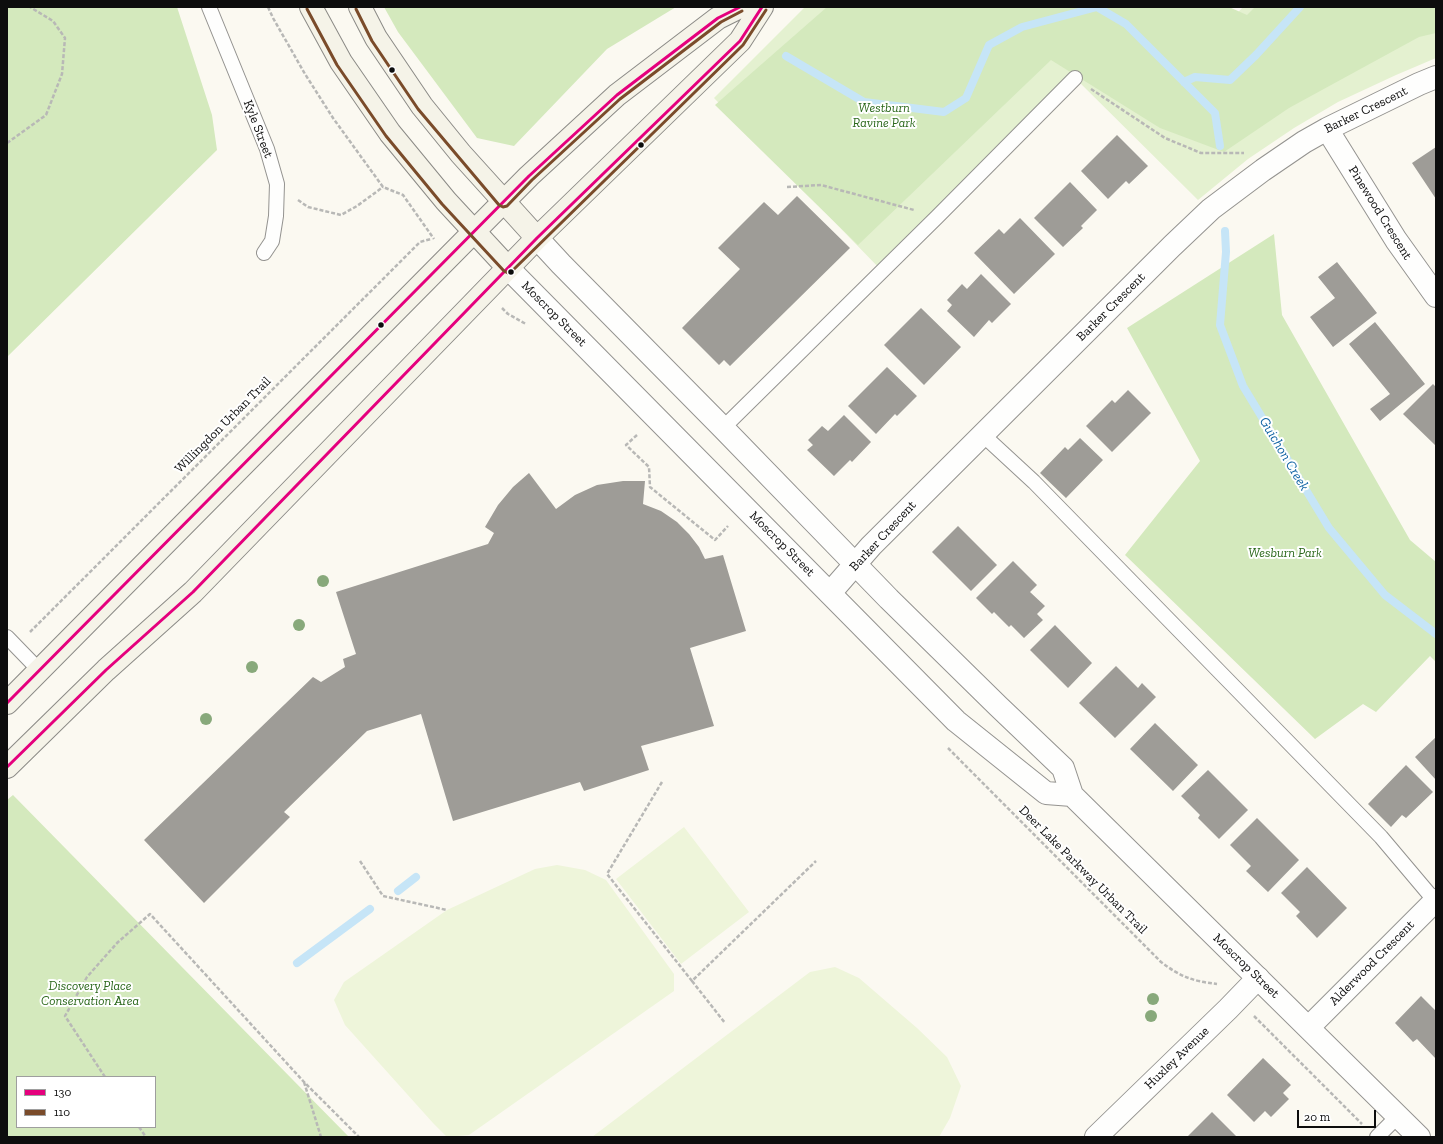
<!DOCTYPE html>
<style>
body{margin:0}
#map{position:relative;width:1443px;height:1144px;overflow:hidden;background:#fbf9f1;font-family:"Zilla Slab",serif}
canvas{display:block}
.frame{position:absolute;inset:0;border:8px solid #0d0d0d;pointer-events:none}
.legend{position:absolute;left:16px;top:1076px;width:140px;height:52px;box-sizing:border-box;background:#fff;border:1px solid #9e9e9e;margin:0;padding:5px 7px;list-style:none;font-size:12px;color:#0d0d0d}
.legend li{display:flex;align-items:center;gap:8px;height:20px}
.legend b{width:20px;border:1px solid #9e9e9e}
.scale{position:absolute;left:1297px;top:1110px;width:79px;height:18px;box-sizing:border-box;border:2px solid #0d0d0d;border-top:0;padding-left:5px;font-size:12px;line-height:14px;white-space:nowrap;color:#0d0d0d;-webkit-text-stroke:3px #fff;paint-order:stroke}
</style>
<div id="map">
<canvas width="1443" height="1144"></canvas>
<div class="frame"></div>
<ul class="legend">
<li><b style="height:5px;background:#e5007d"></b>130</li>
<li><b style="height:5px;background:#7a4b2a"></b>110</li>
</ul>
<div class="scale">20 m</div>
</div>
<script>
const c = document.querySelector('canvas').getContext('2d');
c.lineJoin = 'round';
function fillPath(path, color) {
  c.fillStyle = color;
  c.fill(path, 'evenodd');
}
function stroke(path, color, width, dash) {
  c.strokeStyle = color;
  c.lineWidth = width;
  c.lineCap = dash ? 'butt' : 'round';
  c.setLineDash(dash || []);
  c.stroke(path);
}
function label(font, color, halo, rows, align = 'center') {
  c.font = font + ' "Zilla Slab",serif';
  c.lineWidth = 4;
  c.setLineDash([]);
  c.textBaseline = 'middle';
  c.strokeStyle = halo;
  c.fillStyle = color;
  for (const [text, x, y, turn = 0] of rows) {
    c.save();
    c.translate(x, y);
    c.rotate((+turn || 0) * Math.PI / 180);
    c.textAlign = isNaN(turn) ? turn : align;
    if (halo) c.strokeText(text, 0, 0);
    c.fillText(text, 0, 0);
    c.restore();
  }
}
fillPath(new Path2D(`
 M805 7H1206L1225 26 1243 7H1436V58L1396 75 1338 102 1294 128 1248 159 1198 200 1076 79 882 271 714 98Z`), '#e4f1d0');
fillPath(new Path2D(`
 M7 7H177L212 115 217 150 7 357Z
 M384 7H676L607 49 514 146 477 138 398 32Z
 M827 7H1229L1247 15 1255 7H1436V33L1419 37 1289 108 1224 152 1160 128 1051 60 858 245 715 105Z
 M1274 234 1282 315 1410 540 1436 562V662L1430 656 1376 712 1363 704 1315 739 1125 555 1200 461 1127 328Z
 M13 795 349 1137H7V800ZM17 1077H155V1127H17Z`), '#d4e9bd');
fillPath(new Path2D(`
 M684 827 749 912 681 964 616 879Z
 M557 865 585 870 606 880 674 974V991L469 1135 447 1137 433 1123 345 1025 334 1000 344 982 447 910 535 869Z
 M835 967 859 978 917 1028 947 1057 961 1086 950 1118 939 1137H592L810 972Z`), '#eef5da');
stroke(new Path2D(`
 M1097 7 1126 24 1215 113 1220 146
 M786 56 864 102 944 112 966 98 989 45 1022 27 1097 7
 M1184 82 1195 77 1230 80 1256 55 1300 7
 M1225 231 1226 252 1220 325 1243 386 1329 528 1385 595 1436 634
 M398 891 416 877
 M297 963 370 909`), '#c6e5f7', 8);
fillPath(new Path2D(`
 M1117 135 1148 166 1129 184 1126 181 1108 199 1081 171Z
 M1436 147V199L1412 163Z
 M1070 182 1097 210 1081 226 1083 228 1063 247 1034 218Z
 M797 196 850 248 730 366 724 360 719 365 682 328 740 269 718 248 764 202 778 215Z
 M1020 218 1055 254 1014 294 974 253 999 229 1004 234Z
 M1337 262 1377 313 1333 347 1310 317 1335 298 1318 277Z
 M981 274 1011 304 992 323 989 320 974 337 947 311 952 305 947 300 962 284 967 289Z
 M921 308 961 347 924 385 884 345Z
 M1375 322 1425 384 1380 421 1370 409 1390 394 1349 344Z
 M887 367 917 396 897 416 895 414 876 434 848 406Z
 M1433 384 1436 387V446L1403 414Z
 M1128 390 1151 413 1112 452 1086 426 1112 400 1115 403Z
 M844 415 871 442 852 462 850 460 834 476 807 450 813 445 808 440 822 426 828 431Z
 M1080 438 1103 460 1066 498 1040 473 1065 447 1068 450Z
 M529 473 556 509 575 495 597 485 623 481H645L643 504 661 511 677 522 689 534 699 547 705 559 723 555 746 631 690 648 714 726 641 746 649 770 584 791 580 782 453 821 421 714 367 731 284 812 290 817 204 903 144 840 313 677 321 682 345 667 343 659 356 654 336 592 488 544 494 533 485 527 498 505 513 487Z
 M958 526 997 565 971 591 932 552Z
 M1013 561 1037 585 1030 592 1045 606 1037 614 1043 620 1024 638 1011 625 1009 627 994 612 992 614 976 598Z
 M1055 625 1092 663 1068 688 1030 650Z
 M1116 666 1138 688 1142 683 1156 697 1115 738 1079 703Z
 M1155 723 1198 765 1173 791 1130 749Z
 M1436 737V780L1415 757Z
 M1406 765 1433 792 1406 818 1402 815 1391 827 1368 804Z
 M1208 770 1248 810 1219 839 1198 818 1200 815 1181 796Z
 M1257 818 1299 860 1268 892 1246 871 1251 866 1230 845Z
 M1307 867 1347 908 1317 938 1296 916 1300 912 1281 893Z
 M1421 996 1436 1011V1059L1417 1039 1413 1042 1395 1023Z
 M1263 1058 1291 1085 1283 1093 1289 1099 1271 1117 1265 1111 1254 1122 1227 1095Z
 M1212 1112 1237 1137H1187Z`), '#9e9c97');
const service = new Path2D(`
 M209 7 267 149 277 184 276 216 272 241 264 253
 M723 428 937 217 1075 78
 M982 434 1034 482 1381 837 1435 901
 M7 637 39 670
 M1377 1137 1398 1116`);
const minor = new Path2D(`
 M1327 129 1396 240 1436 296
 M830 593 871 546 1172 246 1211 209 1263 170 1304 142 1327 129 1419 84 1436 77
 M1309 1027 1436 900
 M1096 1137 1228 1009 1258 978`);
const tertiary = new Path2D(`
 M537 238 561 264 723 428 889 599 998 706 1063 768 1072 795 1419 1137
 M508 268 956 721 1046 793 1072 795`);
const secondary = new Path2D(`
 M311 7 341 62 390 133 446 201 508 268
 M360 7 376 38 422 106 461 154 537 238
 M7 703 529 176 617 95 718 18 740 7
 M7 767 106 670 193 592 537 238 740 41 762 7`);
stroke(service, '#949390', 16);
stroke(minor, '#949390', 24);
stroke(tertiary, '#949390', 24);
stroke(secondary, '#8b8a86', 24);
stroke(new Path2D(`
 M268 7 273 18 305 74 333 118 383 187 403 195 434 239
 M1091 89 1165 138 1201 153H1244
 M7 143 46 115 62 74 65 38 53 21 30 7
 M787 187 821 185 914 210
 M298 200 308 207 341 215 357 206 383 187
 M502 308 508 314 526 324
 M637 435 626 445 649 467 650 487 715 540 728 526
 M30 632 420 242 431 239
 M948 748 1161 962C1181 977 1192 981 1217 984
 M662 782 607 874 692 981 816 861
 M360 861 383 896 447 910
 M692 981 725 1023
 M1254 1016 1362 1124
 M105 1077 65 1016 87 977 117 943 150 914 304 1082 359 1137
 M304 1082 321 1137
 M139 1127 146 1137`), '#b8b8b6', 2.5, [4, 2]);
stroke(service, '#fefefd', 14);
stroke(minor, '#fefefd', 22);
stroke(tertiary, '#fefefd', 22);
stroke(secondary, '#f5f3e8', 22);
stroke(new Path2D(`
 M7 703 529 176 617 95 718 18 740 7
 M7 767 106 670 193 592 537 238 740 41 762 7`), '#e5007d', 3);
stroke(new Path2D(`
 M307 9 337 65 386 136 442 204 504 271 508 273 511 272 743 45 766 10
 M356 9 372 41 418 109 499 205 503 207 507 206 532 180 620 99 721 22 742 11`), '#7a4b2a', 3);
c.fillStyle = '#88a97b';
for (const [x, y] of [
 [323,581],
 [299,625],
 [252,667],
 [206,719],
 [1153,999],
 [1151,1016]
]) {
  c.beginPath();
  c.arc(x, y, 6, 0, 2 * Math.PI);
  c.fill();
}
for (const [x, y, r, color] of [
 [392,70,3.5,"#0d0d0d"],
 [641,145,3.5,"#0d0d0d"],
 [511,272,3.5,"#0d0d0d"],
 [381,325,3.5,"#0d0d0d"]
]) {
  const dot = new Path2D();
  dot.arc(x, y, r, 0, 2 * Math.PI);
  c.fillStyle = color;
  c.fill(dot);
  stroke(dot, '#fff', 1.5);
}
label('italic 13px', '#2a671a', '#fff', [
 ["Westburn",884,108],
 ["Ravine Park",884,123],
 ["Wesburn Park",1285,553],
 ["Discovery Place",90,986],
 ["Conservation Area",90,1001]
]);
label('13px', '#0d0d0d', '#fff', [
 ["Barker Crescent",1366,110,-26],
 ["Kyle Street",258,129,69],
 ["Pinewood Crescent",1380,213,58],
 ["Barker Crescent",1111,307,-45],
 ["Moscrop Street",554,314,45],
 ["Willingdon Urban Trail",223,425,-45],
 ["Barker Crescent",883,536,-47],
 ["Moscrop Street",782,544,45],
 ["Deer Lake Parkway Urban Trail",1083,870,45],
 ["Alderwood Crescent",1372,963,-45],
 ["Moscrop Street",1246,966,44],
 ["Huxley Avenue",1177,1058,-44]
]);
label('italic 14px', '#1164a4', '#fff', [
 ["Guichon Creek",1284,454,59]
]);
</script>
